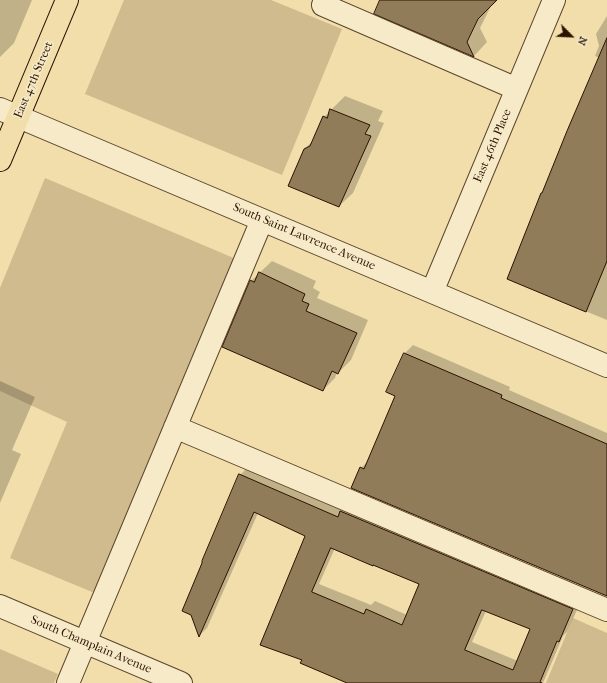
<!DOCTYPE html>
<style>
body{margin:0}
#map{position:relative;width:607px;height:683px;overflow:hidden;background:#f1deab;font-family:"IM FELL French Canon",serif}
canvas{display:block}
.north{position:absolute;left:551px;top:16px;width:40px;height:40px;-webkit-text-stroke:3px #f6eac8;paint-order:stroke;rotate:114deg;font-size:11px;font-weight:700;line-height:16px;text-align:center;color:#2a1200}
.north::after{content:'';display:block;margin:auto;width:14px;height:18px;background:#2a1200;clip-path:polygon(50% 0,100% 100%,50% 72%,0 100%)}
</style>
<div id="map">
<canvas width="607" height="683"></canvas>
<div class="north">N</div>
</div>
<script>
const c = document.querySelector('canvas').getContext('2d');
c.lineJoin = 'round';
function fillPath(path, color) {
  c.fillStyle = color;
  c.fill(path, 'evenodd');
}
function stroke(path, color, width, dash) {
  c.strokeStyle = color;
  c.lineWidth = width;
  c.lineCap = dash ? 'butt' : 'round';
  c.setLineDash(dash || []);
  c.stroke(path);
}
function label(font, color, halo, rows, align = 'center') {
  c.font = font + ' "IM FELL French Canon",serif';
  c.lineWidth = 3;
  c.setLineDash([]);
  c.textBaseline = 'middle';
  c.strokeStyle = halo;
  c.fillStyle = color;
  for (const [text, x, y, turn = 0] of rows) {
    c.save();
    c.translate(x, y);
    c.rotate((+turn || 0) * Math.PI / 180);
    c.textAlign = isNaN(turn) ? turn : align;
    if (halo) c.strokeText(text, 0, 0);
    c.fillText(text, 0, 0);
    c.restore();
  }
}
fillPath(new Path2D(`
 M124 0H271L342 29 282 175 85 94Z
 M45 178 236 259 97 594 10 558 67 422 0 391V288Z
 M573 618 607 633V683H546Z
 M0 649 58 674 54 683H0Z`), '#cfbb8e');
fillPath(new Path2D(`
 M0 0H32L14 43 0 57Z
 M382 0H496L492 4 480 28 487 42 474 56 376 13Z
 M607 16V320L508 279 600 58 595 56 599 46 596 34Z
 M345 96 383 111 378 121 384 123 353 193 339 206 304 149 314 140 324 117Z
 M272 261 316 281 313 288 320 292 317 298 368 320 351 360 338 373 337 372 335 378 323 390 251 281Z
 M413 345 510 387 509 390 607 433V595L361 468 369 460 396 395 387 391 405 353Z
 M0 381 35 397 12 450 21 454 0 503Z
 M249 466 581 601 567 632 563 636 543 683H350L303 660 307 535 258 513 207 628 199 636 240 475ZM335 548 420 583 407 615 375 601 371 605 319 584ZM486 611 532 629 518 661 472 642Z`), '#0003');
const building = new Path2D(`
 M380 0H497L478 19 467 42 474 57 374 14Z
 M607 38V261L586 312 507 279 541 193H542L567 131Z
 M330 109 370 125 365 134 371 136 339 207 288 186 304 149 310 146 323 116 327 118Z
 M259 272 305 294 302 301 309 304 306 311 357 333 338 374 332 371 323 391 222 347 250 280 254 282Z
 M404 353 502 395 501 398 607 444V596L351 488 360 467 364 469 395 396 386 392Z
 M239 474 338 517 340 511 573 609 559 642 557 641 540 682 542 683H347L300 663 302 660 260 645 305 536 254 512 199 637 191 615 182 611 202 563V561ZM331 548 373 566V565L419 584 402 625 366 609 364 614 312 592ZM482 610 530 629 513 670 465 650Z`);
fillPath(building, '#917c59');
stroke(building, '#2a1200', 1);
const minor = new Path2D(`
 M323 5 517 89
 M0 109 607 366
 M432 292 554 0
 M175 427 607 610
 M0 606 181 683
 M68 683 262 220`);
const major = new Path2D(`
 M0 160 67 0`);
stroke(minor, '#5c452b', 24);
stroke(major, '#2a1200', 24);
stroke(minor, '#f6eac8', 22);
stroke(major, '#f1deab', 22);
label('12px', '#2a1200', '#f6eac8', [
 ["East 47th Street",34,80,-67],
 ["East 46th Place",493,146,-67],
 ["South Saint Lawrence Avenue",304,237,23],
 ["South Champlain Avenue",91,645,23]
]);
</script>
